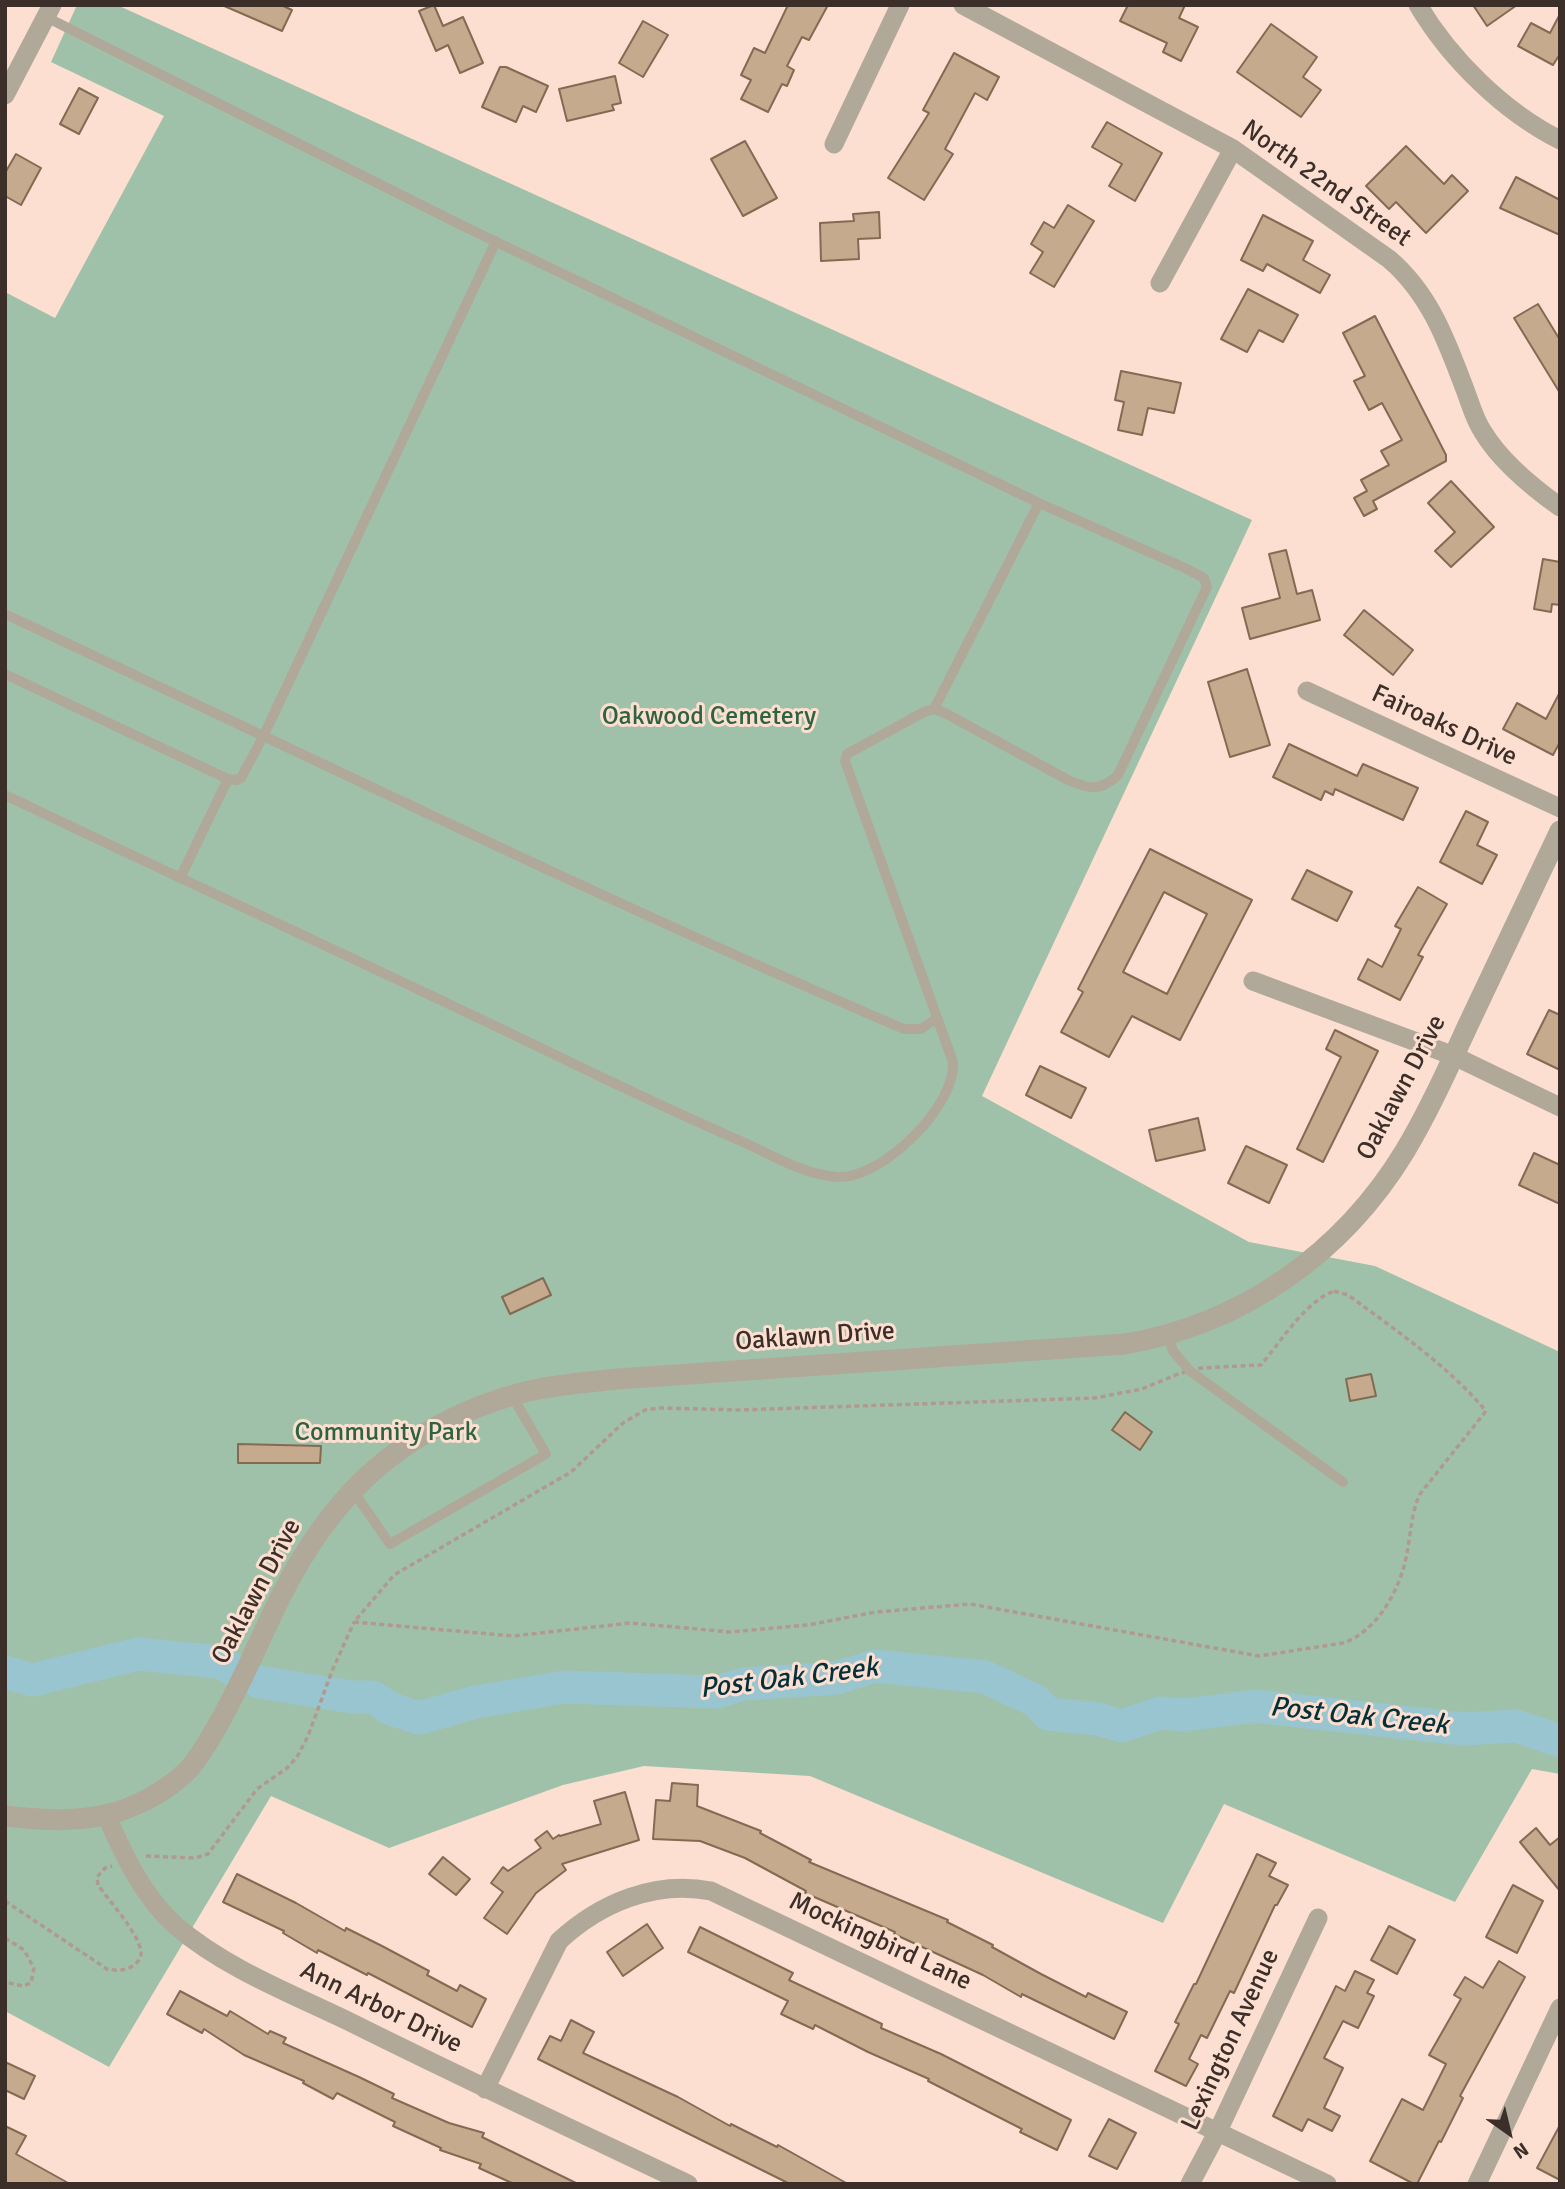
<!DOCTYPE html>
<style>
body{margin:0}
#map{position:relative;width:1565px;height:2189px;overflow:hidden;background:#fcdfd1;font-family:Signika,sans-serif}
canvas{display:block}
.frame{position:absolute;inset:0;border:7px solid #3c2e28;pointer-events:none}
.north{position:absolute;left:1474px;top:2098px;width:70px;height:70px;-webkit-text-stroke:5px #fcdfd1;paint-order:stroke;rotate:146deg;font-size:19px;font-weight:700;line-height:28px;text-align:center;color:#3c2e28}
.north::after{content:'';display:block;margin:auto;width:24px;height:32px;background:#3c2e28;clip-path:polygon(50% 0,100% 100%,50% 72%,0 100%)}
</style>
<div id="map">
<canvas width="1565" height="2189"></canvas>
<div class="frame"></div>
<div class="north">N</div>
</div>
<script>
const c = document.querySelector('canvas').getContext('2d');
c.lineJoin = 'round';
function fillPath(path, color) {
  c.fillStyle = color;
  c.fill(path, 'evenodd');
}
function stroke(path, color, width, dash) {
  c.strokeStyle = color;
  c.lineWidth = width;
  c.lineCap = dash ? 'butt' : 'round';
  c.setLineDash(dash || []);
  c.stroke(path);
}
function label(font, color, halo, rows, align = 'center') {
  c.font = font + ' Signika,sans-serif';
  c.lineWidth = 6;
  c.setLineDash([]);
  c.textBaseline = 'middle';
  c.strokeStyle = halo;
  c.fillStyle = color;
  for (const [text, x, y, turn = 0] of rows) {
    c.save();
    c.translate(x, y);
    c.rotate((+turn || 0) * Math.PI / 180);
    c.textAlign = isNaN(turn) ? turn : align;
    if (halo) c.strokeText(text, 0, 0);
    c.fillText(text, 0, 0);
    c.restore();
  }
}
fillPath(new Path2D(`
 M77 5H117L1252 520 982 1096 1249 1242 1375 1266 1560 1352V1774L1532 1769 1455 1902 1224 1804 1163 1923 810 1776 644 1766 563 1785 389 1848 271 1796 109 2067 5 2011V292L55 318 164 116 51 62Z`), '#a0c1a9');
stroke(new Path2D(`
 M5 1672 32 1680 138 1654 219 1662 230 1668
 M259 1682 352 1697H373L391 1709 419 1718 476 1702 564 1687 717 1692 744 1684 837 1678 875 1666 985 1677 1036 1701 1048 1714 1098 1719 1122 1726 1160 1713 1185 1715 1255 1706 1463 1729 1516 1726 1560 1741`), '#98c5d0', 33);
const building = new Path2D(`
 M222 5H281L292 10 282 31Z
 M434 5 443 26 463 17 483 63 460 73 448 45 436 51 419 11Z
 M788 5H828L809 40 802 37 787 66 794 70 787 86 782 84 768 112 741 99 751 80 741 75 754 48 765 53Z
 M1128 5H1185L1179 18 1198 27 1181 61 1163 52 1167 43 1120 21Z
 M1473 5H1517L1487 26Z
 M1560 14V54L1553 65 1518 46 1531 23 1550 33Z
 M643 21 668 35 643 77 619 63Z
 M1271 24 1317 57 1303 77 1321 90 1301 117 1237 72Z
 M954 53 999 77 987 100 975 93 945 149 953 154 924 200 888 178 929 113 923 110Z
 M500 67H506L548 86 536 112 523 106 516 122 482 107Z
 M615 76 621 103 612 105 614 110 567 121 559 89Z
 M79 88 98 98 79 134 60 124Z
 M1107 122 1162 153 1135 201 1109 186 1122 164 1092 147Z
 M745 141 777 198 743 216 711 159Z
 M1406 146 1444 184 1452 175 1468 191 1426 233 1396 202 1389 209 1366 186Z
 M16 154 41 168 21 205 5 196V173Z
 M1516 177 1560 200V235L1500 208Z
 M1068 205 1094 221 1054 287 1030 273 1043 252 1031 244 1044 222 1054 228Z
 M879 212 880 238 858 239 859 259 821 261 820 223 854 221 853 214Z
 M1263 215 1313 241 1303 260 1330 275 1320 293 1267 264 1263 271 1241 260Z
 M1248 289 1298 315 1283 342 1259 330 1247 352 1221 339Z
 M1538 304 1560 340V393L1514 318Z
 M1375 316 1446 455V461L1373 501 1377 509 1364 516 1354 498 1367 491 1361 480 1389 465 1381 451 1402 440 1382 403 1369 410 1354 381 1365 376 1343 333Z
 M1121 371 1181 383 1174 413 1148 408 1142 435 1118 430 1124 402 1115 400Z
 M1451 481 1494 527 1451 567 1435 551 1455 532 1428 503Z
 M1286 550 1297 594 1312 590 1320 620 1250 639 1242 608 1280 598 1269 554Z
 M1543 559 1560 562V605L1552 604 1551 612 1534 609Z
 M1364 610 1413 650 1393 675 1344 635Z
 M1247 669 1270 745 1230 757 1208 682Z
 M1560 692V742L1553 755 1503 729 1517 703 1546 719Z
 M1289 744 1357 776 1363 764 1418 788 1403 820 1335 789 1333 795 1325 791 1321 800 1273 777Z
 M1466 811 1488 822 1477 845 1497 855 1482 884 1440 862Z
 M1150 849 1252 900 1180 1040 1132 1016 1109 1057 1061 1032 1083 992 1078 989ZM1164 892 1207 914 1167 994 1123 972Z
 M1307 870 1352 892 1337 921 1292 899Z
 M1418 887 1447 904 1418 955 1423 957 1400 1000 1358 979 1368 959 1382 967 1401 929 1395 926Z
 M1549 1010 1560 1015V1070L1527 1054Z
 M1335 1030 1378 1051 1323 1162 1297 1149 1341 1057 1326 1049Z
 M1040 1066 1086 1088 1071 1118 1026 1095Z
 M1198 1118 1205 1150 1156 1161 1149 1130Z
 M1246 1146 1287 1165 1269 1203 1228 1183Z
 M1534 1153 1560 1165V1204L1519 1185Z
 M543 1278 551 1295 510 1314 502 1297Z
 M1371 1374 1376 1396 1350 1401 1346 1379Z
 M1125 1412 1152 1432 1140 1450 1112 1430Z
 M238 1444 321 1446 320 1463H238Z
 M672 1783 698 1785 697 1806 761 1831 760 1833 811 1860 809 1862 948 1920 947 1922 993 1945 992 1947 1041 1974 1086 1997 1088 1993 1127 2012 1114 2039 1022 1994 1021 1997 983 1975 894 1934 895 1932 805 1893 806 1891 745 1858 700 1841 653 1839 656 1800 670 1801Z
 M625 1792 639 1840 562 1864 566 1870 536 1893 507 1934 484 1918 503 1892 491 1883 503 1867 508 1871 541 1848 535 1840 547 1831 553 1839 559 1835 560 1836 601 1824 594 1801Z
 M1536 1828 1550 1845 1560 1837V1891L1520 1842Z
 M1257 1854 1276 1863 1269 1876 1288 1885 1277 1905H1275L1234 1993 1230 1991 1207 2038 1201 2035 1189 2059 1198 2064 1186 2086 1155 2071 1179 2024 1175 2022 1194 1984H1196Z
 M443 1857 470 1879 456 1895 429 1874Z
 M237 1874 296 1903 345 1931 346 1928 382 1946 429 1971 427 1975 457 1991 460 1985 486 1999 472 2027 368 1973 367 1975 318 1950 317 1953 283 1933 284 1931 223 1902Z
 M1513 1885 1543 1901 1517 1953 1486 1937Z
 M647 1924 663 1948 623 1976 607 1952Z
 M1389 1926 1415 1940 1397 1974 1371 1960Z
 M700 1927 793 1973 789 1980 882 2024 881 2028 941 2054 1071 2120 1057 2150 1020 2132 1022 2129 928 2081 929 2079 868 2052 815 2025 813 2029 781 2014 788 2001 688 1952Z
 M1499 1961 1525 1977 1460 2096 1463 2098 1441 2142 1439 2141 1417 2184H1414L1370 2161 1402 2099 1423 2110 1446 2064 1429 2055 1461 1999 1454 1995 1465 1977 1483 1988Z
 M1355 1971 1374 1980 1367 1993 1374 1996 1358 2028 1343 2021 1324 2058 1343 2068 1324 2108 1340 2116 1332 2131 1308 2119 1302 2131 1273 2116 1336 1986 1345 1991Z
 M180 1991 227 2016 230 2011 268 2034 270 2031 286 2038 283 2043 359 2077 394 2094 392 2098 449 2123 484 2133 482 2137 578 2184H514L479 2168 481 2164 440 2150 441 2148 393 2126 395 2122 337 2093 333 2099 303 2083 304 2081 244 2055 204 2029 202 2033 167 2014Z
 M571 2020 594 2032 583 2053 678 2097 730 2126 731 2124 777 2147 778 2145 848 2184H790L538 2059 550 2036 561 2041Z
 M5 2062 35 2076 24 2099 5 2090Z
 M1109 2119 1136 2133 1117 2169 1089 2156Z
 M1560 2125V2180L1537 2168Z
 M5 2126 26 2136 16 2154 70 2184H5Z`);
fillPath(building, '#c6aa8e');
stroke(building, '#836b53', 2);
stroke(new Path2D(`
 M1334 1291 1348 1295C1397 1331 1447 1365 1486 1411L1420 1494C1411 1513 1411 1533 1407 1553 1401 1588 1378 1631 1343 1643L1259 1656 970 1604 876 1612 808 1625 730 1632 630 1623 513 1636 354 1622 394 1575 571 1472 623 1423 645 1410 660 1408 739 1410 1095 1398 1142 1389 1178 1374 1201 1368 1261 1365C1281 1341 1305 1302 1334 1291Z
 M146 1856 195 1858 208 1854 257 1789 287 1768 297 1757 308 1736 332 1671 354 1622
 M5 1901 107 1969C116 1971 126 1971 134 1965 138 1962 142 1957 141 1951 137 1931 110 1902 98 1885L97 1877 105 1868 112 1866
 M5 1938 24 1950 34 1968 31 1983 23 1986 5 1982`), '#b0998e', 3.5, [5, 3.5]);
stroke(new Path2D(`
 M5 614C304 754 600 899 904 1029H921L937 1018
 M5 674 228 779 236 780 241 778 264 735 496 241
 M934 709 1039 503
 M5 795C195 886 387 973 576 1065 632 1092 688 1118 745 1143 774 1156 805 1175 838 1177 882 1179 956 1106 953 1062L845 761 847 754 924 712 934 709 945 713 1068 780C1089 789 1100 792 1118 775L1207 587 1204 578 1185 568 1039 503 457 223 46 17
 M180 878 228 779
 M1168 1335 1173 1351 1190 1371 1343 1482
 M353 1491 390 1544 546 1454 512 1396`), '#b0a99a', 10);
stroke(new Path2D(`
 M963 5 1233 149 1389 259C1429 293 1446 339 1464 387 1470 402 1474 419 1483 432 1501 462 1532 487 1560 507
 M1418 5C1450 59 1504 112 1560 140
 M5 95 52 5
 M834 144 900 5
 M1160 283 1233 149
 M1307 691 1560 808
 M1253 981 1454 1056 1560 1107
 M106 1815C124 1855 143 1897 176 1926 225 1968 290 1993 348 2021 460 2077 574 2130 688 2184
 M485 2089 559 1941C600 1903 655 1880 711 1891L1327 2184
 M1190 2184 1218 2131 1318 1918
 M1477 2184 1560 2008`), '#b0a99a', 19);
stroke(new Path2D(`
 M5 1816C39 1820 72 1822 105 1815 134 1809 167 1791 188 1770 199 1758 207 1744 215 1730 240 1688 258 1642 280 1598 298 1562 321 1526 347 1497 396 1442 467 1404 538 1389 564 1384 590 1382 617 1379L1125 1344C1243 1324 1343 1253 1405 1151 1429 1111 1449 1066 1469 1023 1500 959 1530 895 1560 831`), '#b0a99a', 21);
label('26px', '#3c2e28', '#fcdfd1', [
 ["North 22nd Street",1326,184,35],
 ["Fairoaks Drive",1444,726,25],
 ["Oaklawn Drive",1402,1088,-62],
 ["Oaklawn Drive",815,1337,-4],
 ["Oaklawn Drive",257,1592,-62],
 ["Mockingbird Lane",880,1942,25],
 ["Ann Arbor Drive",381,2008,26],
 ["Lexington Avenue",1231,2040,-65]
]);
label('26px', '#2d6341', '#fcdfd1', [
 ["Oakwood Cemetery",709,717],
 ["Community Park",386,1433]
]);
label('italic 28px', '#043139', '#fcdfd1', [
 ["Post Oak Creek",789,1679,-7],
 ["Post Oak Creek",1359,1717,6]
]);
</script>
